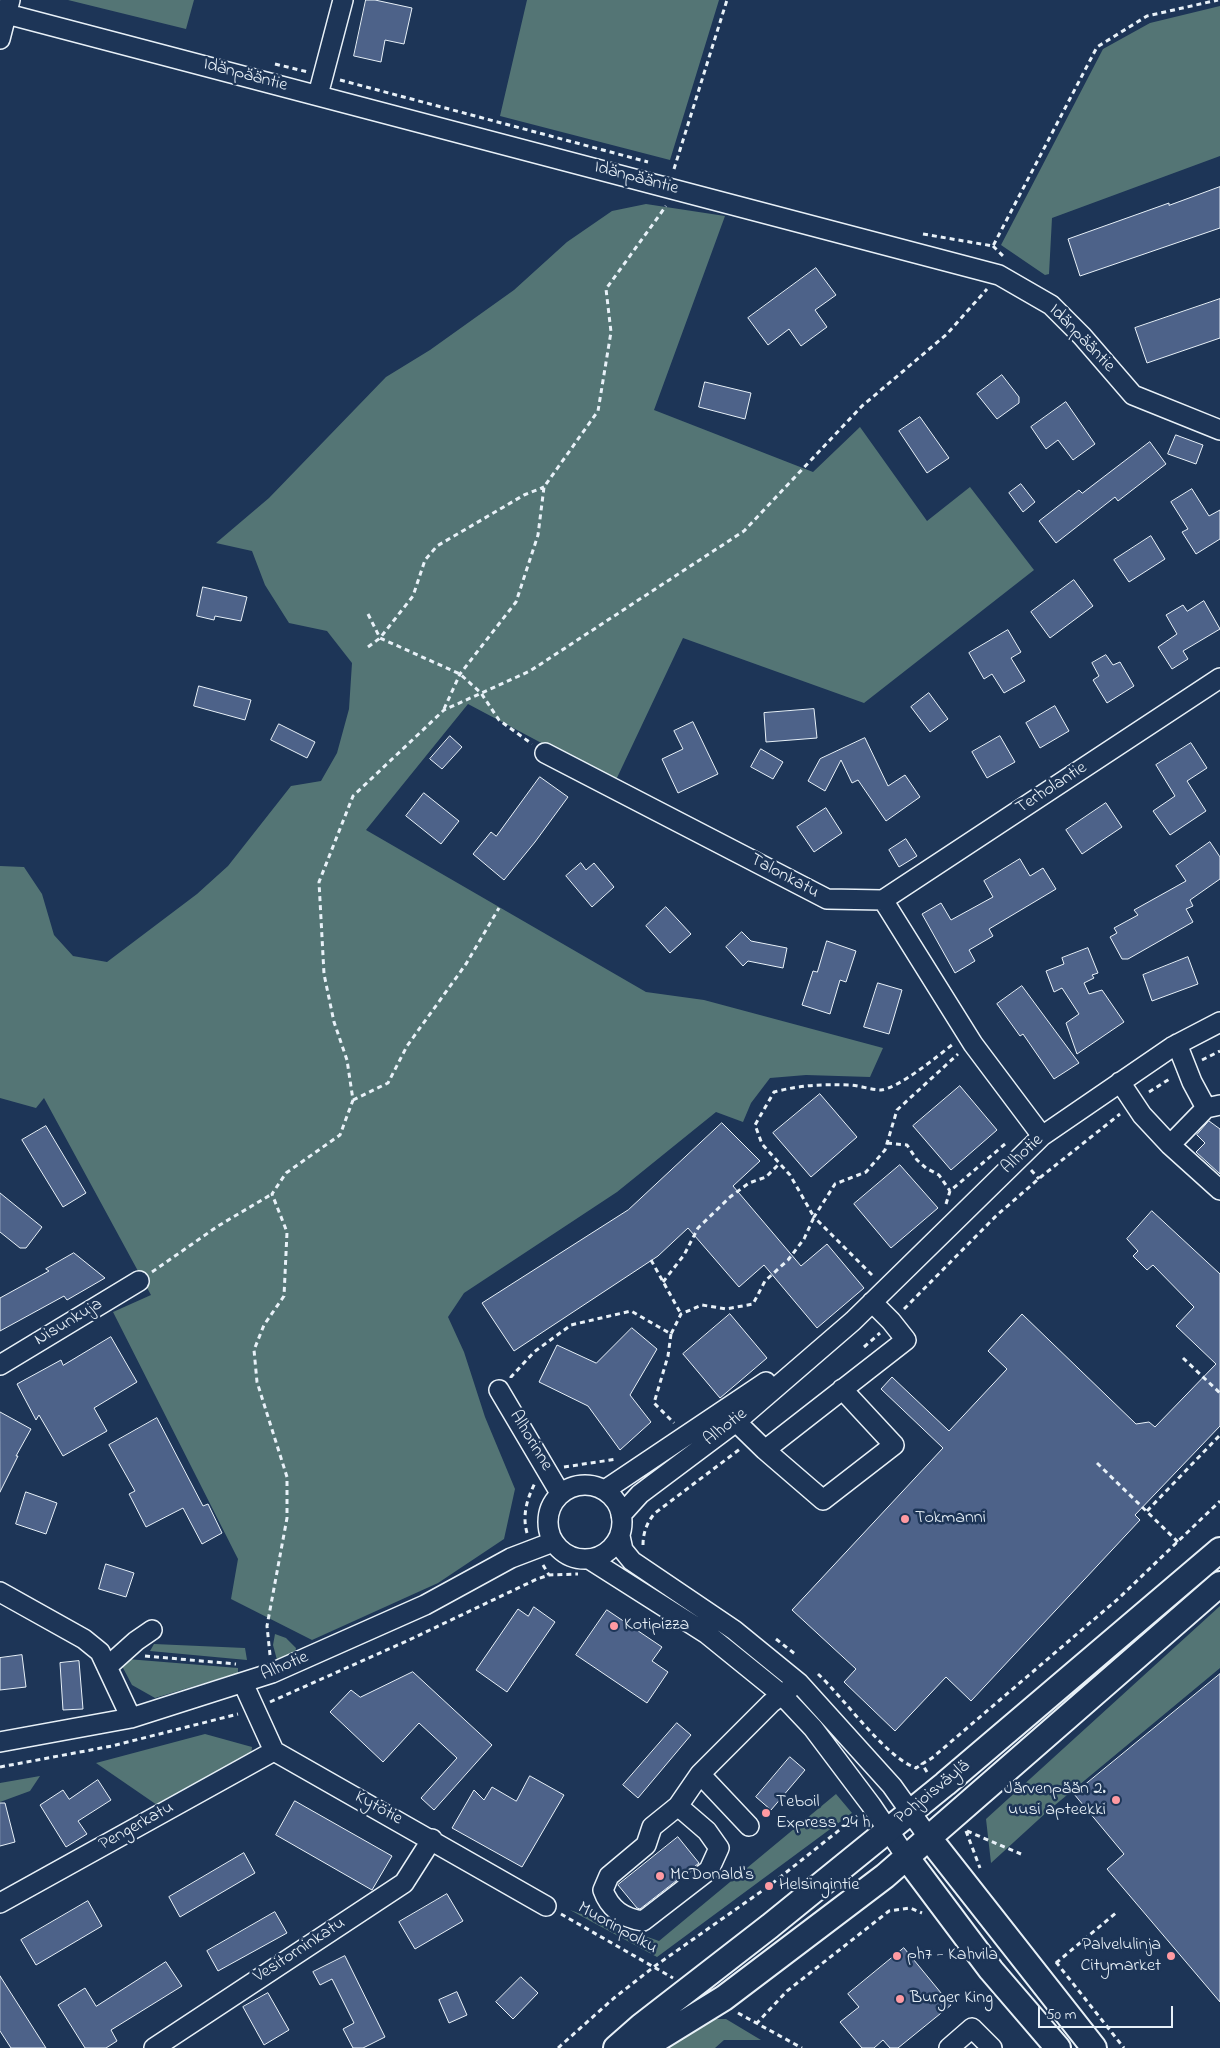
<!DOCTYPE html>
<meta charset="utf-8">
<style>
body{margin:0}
#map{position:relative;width:1220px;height:2048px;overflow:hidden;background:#1d3557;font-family:"Indie Flower",sans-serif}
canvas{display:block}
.scale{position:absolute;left:1038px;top:2006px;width:135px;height:22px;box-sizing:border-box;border:2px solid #e8f1f8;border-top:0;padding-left:6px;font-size:15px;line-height:18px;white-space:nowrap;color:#e8f1f8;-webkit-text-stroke:4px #1d3557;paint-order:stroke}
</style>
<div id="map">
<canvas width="1220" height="2048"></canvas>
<div class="scale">50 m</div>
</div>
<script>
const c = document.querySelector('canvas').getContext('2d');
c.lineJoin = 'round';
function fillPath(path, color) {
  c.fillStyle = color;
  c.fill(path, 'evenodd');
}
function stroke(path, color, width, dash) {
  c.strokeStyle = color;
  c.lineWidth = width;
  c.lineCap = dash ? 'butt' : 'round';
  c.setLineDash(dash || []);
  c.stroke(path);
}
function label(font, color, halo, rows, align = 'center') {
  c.font = font + ' "Indie Flower",sans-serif';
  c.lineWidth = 5;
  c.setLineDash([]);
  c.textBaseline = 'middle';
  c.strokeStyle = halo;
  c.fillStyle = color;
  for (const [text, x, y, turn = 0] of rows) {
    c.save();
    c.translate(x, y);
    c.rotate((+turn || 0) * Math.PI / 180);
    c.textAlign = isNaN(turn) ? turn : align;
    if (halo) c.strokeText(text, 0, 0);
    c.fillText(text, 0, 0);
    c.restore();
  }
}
fillPath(new Path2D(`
 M68 0H194L186 29Z
 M527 0H719L670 160 500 116Z
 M1220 6V156L1052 218 1049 274 1045 275 1001 245 1103 49 1150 23Z
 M646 204 725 216 654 410 813 472 860 427 927 521 970 487 1034 570 864 703 683 638 615 782 468 704 366 830 646 992 704 1000 883 1048 870 1077 806 1075 770 1078 751 1103 743 1122 716 1112 617 1192 464 1293 448 1317 464 1352 485 1417 515 1489 504 1539 438 1583 312 1640 231 1599 238 1559 113 1312 151 1295 44 1098 36 1108 0 1098V866L24 867 42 894 54 935 73 956 107 962 197 894 228 866 291 786 321 781 337 753 349 709 352 663 327 631 289 623 265 585 252 551 216 543 269 498 386 377 430 350 514 290 567 242 612 211Z
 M1220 1606V1668L1049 1810 991 1863 986 1819Z
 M275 1634 286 1638 296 1648 295 1653 277 1660 273 1645Z
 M154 1644 245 1648 247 1660 150 1651Z
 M127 1659 238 1668V1673L155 1698 132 1685 122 1666Z
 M205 1734 252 1747 251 1756 160 1807 96 1763Z
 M40 1776 30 1791 0 1802V1783Z
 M836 1794 852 1813 657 1957 570 1910 659 1941Z
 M708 2019H726L761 2040H724L715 2048H661Z`), '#547575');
const building = new Path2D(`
 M366 0H375L412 8 404 44 385 40 381 62 354 56Z
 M1220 187V228L1080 276 1068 239 1169 203V205Z
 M816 268 836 295 815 310 827 327 801 346 789 329 768 345 748 318Z
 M1220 299V338L1147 363 1135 328Z
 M1002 375 1019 397V403L997 419 977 394Z
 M705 382 751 393 745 419 699 407Z
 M1066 402 1095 444 1073 460 1058 440 1046 449 1031 427Z
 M920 417 949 458 927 473 899 431Z
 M1176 435 1203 445 1196 464 1168 454Z
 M1150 442 1166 464 1118 501 1115 497 1056 543 1039 521 1079 490 1082 493Z
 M1021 484 1035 502 1023 512 1009 493Z
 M1192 489 1209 516 1220 510V539L1196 554 1182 532 1188 529 1171 502Z
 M1151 536 1165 559 1129 582 1114 560Z
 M1074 580 1093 606 1050 638 1031 612Z
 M203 587 247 597 241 621 215 616 214 620 197 616Z
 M1204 601 1220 629 1183 651 1188 659 1172 669 1158 647 1177 634 1166 615 1183 605 1187 611Z
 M1008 630 1021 652 1011 658 1025 681 1004 693 992 674 984 679 969 653Z
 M1106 655 1113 665 1120 662 1134 686 1107 703 1093 680 1099 676 1092 663Z
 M199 686 251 700 245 720 194 706Z
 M929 693 948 719 930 732 911 707Z
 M1055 706 1069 731 1040 748 1026 723Z
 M814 709 817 738 766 742 764 713Z
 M693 722 718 774 678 793 662 759 683 749 674 731Z
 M279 724 315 742 307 758 271 740Z
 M450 736 462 747 442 769 430 759Z
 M1000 736 1015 762 987 778 972 752Z
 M865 738 888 786 905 775 920 797 886 821 858 780 852 783 841 760 825 791 808 781 820 759Z
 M1191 743 1207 768 1187 781 1206 811 1170 835 1153 811 1175 796 1156 765Z
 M761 749 783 762 773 779 751 767Z
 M540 777 568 797 535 842 504 880 473 854 491 832 496 836Z
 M424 793 459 821 441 844 406 816Z
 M1106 803 1122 827 1082 854 1066 830Z
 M826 808 842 833 814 852 797 827Z
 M906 839 917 856 899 867 889 850Z
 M1210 842 1220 857V879L1190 900 1193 906 1186 909 1193 922 1128 959H1122L1110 937 1117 933 1114 928 1138 915 1134 910 1186 881 1176 866Z
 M1020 859 1030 876 1043 868 1056 889 989 929 993 936 969 950 975 961 955 973 922 914 941 903 951 920 993 897 984 881Z
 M581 863 586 870 594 863 614 887 592 907 566 876Z
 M666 907 691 934 670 953 646 926Z
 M742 932 751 941 787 948 783 968 748 961 743 966 726 947Z
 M827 941 856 951 846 982 840 980 830 1014 802 1005 813 971 817 972Z
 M1088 948 1098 973 1092 975 1094 978 1084 983 1089 994 1102 990 1124 1022 1077 1054 1066 1023 1079 1014 1062 988 1054 992 1046 971 1064 964 1062 958Z
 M1188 957 1198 984 1152 1001 1143 975Z
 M878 983 902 990 889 1034 864 1027Z
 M1022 986 1079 1063 1054 1079 1023 1034 1020 1036 997 1004Z
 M960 1086 997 1130 951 1170 913 1126Z
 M820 1094 857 1137 811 1177 773 1133Z
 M1209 1121 1220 1129V1174L1196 1152 1205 1143 1197 1135Z
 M722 1123 760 1161 733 1186 801 1266 827 1244 864 1288 817 1328 764 1265 739 1287 688 1228 658 1256 514 1351 482 1303 628 1210Z
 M46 1126 86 1193 63 1207 22 1140Z
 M900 1165 938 1208 891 1248 854 1204Z
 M0 1193 42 1227 26 1248H20L0 1232Z
 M1152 1211 1220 1274V1426L1135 1515 1140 1520 971 1701 946 1677 895 1731 844 1682 856 1669 792 1610 943 1448 881 1389 892 1377 949 1431 1007 1369 988 1351 1022 1314 1136 1424 1149 1422 1155 1427 1216 1364 1176 1326 1194 1307 1153 1265 1147 1270 1133 1256 1138 1251 1127 1239Z
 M74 1253 105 1278 67 1300 64 1296 0 1331V1298L49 1271 46 1269Z
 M730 1314 767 1358 720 1398 683 1354Z
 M632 1328 657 1349 630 1395 651 1422 620 1450 588 1406 539 1382 557 1345 596 1363Z
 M111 1337 137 1382 94 1408 107 1431 63 1456 39 1415 36 1420 17 1384 61 1360 63 1365Z
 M0 1412 31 1429 16 1456H18L0 1492Z
 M157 1418 203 1506 208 1504 222 1533 202 1544 183 1508 146 1527 129 1494 135 1491 109 1445Z
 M26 1492 57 1503 46 1534 16 1524Z
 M106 1564 134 1573 126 1597 99 1589Z
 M534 1607 555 1622 507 1692 476 1670 518 1609 528 1616Z
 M607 1610 662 1647 652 1661 668 1672 647 1703 576 1655Z
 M22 1655 26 1687 0 1690V1658Z
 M79 1661 83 1709 63 1710 60 1663Z
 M413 1672 492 1745 434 1810 421 1798 457 1758 419 1723 383 1762 330 1712 351 1690 360 1697Z
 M1220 1674V2002L1107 1869 1124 1854 1074 1794Z
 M677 1723 691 1735 638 1798 623 1785Z
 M790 1757 805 1770 771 1810 756 1797Z
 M530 1776 564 1795 522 1867 452 1828 474 1790 484 1800 492 1787 516 1801Z
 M98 1780 111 1800 78 1821 87 1834 66 1847 40 1805 63 1790 69 1799Z
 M295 1801 392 1856 372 1890 276 1835Z
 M0 1803H5L15 1842 0 1846Z
 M678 1837 699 1863 640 1909 637 1908 618 1885Z
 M244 1853 255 1873 180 1917 169 1897Z
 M447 1894 463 1921 415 1949 399 1922Z
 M88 1901 102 1926 36 1965 21 1940Z
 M275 1912 287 1933 218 1971 207 1951Z
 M904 1948 951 2005 898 2048H890L883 2040 874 2048H862L840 2022 859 2007 848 1994Z
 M345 1956 385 2037 363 2048H353L343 2029 354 2023 332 1979 320 1985 313 1972Z
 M166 1962 182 1986 111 2030 117 2041 106 2048H85L58 2005 85 1988 96 2006Z
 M0 1976 46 2048H11L0 2031Z
 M521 1977 538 1993 513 2019 496 2002Z
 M457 1992 467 2015 449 2023 439 2000Z
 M268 1993 289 2030 264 2045 243 2007Z`);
fillPath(building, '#4d6289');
stroke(building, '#e8f1f8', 1);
const minor = new Path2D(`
 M7 14 999 275 1051 305 1082 336 1133 395 1220 430
 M0 39 10 0
 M318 95 343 0
 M545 753 827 899 883 900 973 1044 1042 1136
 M883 900 1220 678
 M1177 1044 1192 1082 1206 1108 1220 1105
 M1120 1082 1142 1115 1170 1145 1220 1190
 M1170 1145 1206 1108
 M0 1365 139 1281
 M499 1390 560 1493
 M727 1413 765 1450 823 1500 894 1445 842 1389
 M765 1450 906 1340 891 1321 872 1302
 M548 1522a37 37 0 1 1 74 0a37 37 0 1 1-74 0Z
 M605 1490 766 1382
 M621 1515 640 1494 736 1422 853 1321 1042 1136 1172 1047 1220 1022
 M620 1536 623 1550 632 1561 734 1630 799 1683 892 1786 929 1838
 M589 1559 707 1634 781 1694 813 1728 871 1805 907 1858
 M0 1592 84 1639 100 1652 131 1718
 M107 1667 136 1641 152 1630
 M243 1683 274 1751 546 1906
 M0 1742 131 1718 272 1673 425 1605 511 1558 553 1542
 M678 1806 707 1831 719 1848 709 1870 643 1921C624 1918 610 1910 603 1890L609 1876 646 1845 652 1827 678 1806 700 1774
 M749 1826 700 1774 771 1703 792 1687
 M0 1903 274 1751
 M154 2048 404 1883 432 1839
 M949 2048 972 2028 992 2048`);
const major = new Path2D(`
 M929 1838 1094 2048
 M907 1858 991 1970 1058 2048
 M616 2048 641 2026 770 1926 945 1784 1220 1550
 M643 2048 724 1998 885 1876 1220 1584`);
stroke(minor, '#e8f1f8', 22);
stroke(major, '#e8f1f8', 28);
stroke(new Path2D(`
 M275 64 308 72
 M340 80 648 162
 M674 169 727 0
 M923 234 993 246 1097 47 1147 16 1218 0
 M993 246 1003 256
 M368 614 380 638 460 674 481 693 499 720 532 744
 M368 647 380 638 413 596 425 560 437 546 524 495 544 487
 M444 709 460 674 516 602 538 535 544 487 598 411 611 332 606 289 666 206
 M1202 1060 1220 1051
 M1149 1092 1171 1078
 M353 1100 388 1083 407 1046 466 964 499 908
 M887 1143 907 1145 917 1160 926 1168 939 1175 950 1191
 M1031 1170 1039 1179
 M946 1204 950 1191 1005 1144
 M651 1260 681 1314
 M152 1272 218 1226 272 1194
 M872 1275 814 1217 835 1184 866 1172 885 1150 897 1110 958 1054
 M663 1282 684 1255 698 1228 730 1197 749 1183 766 1177 779 1164
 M904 1309 997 1215 1042 1176 1120 1114
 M671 1334 668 1356 654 1403 674 1423
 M864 1347 880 1333
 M1183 1358 1220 1393
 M511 1378V1377L534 1352 571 1325 631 1311 671 1334 681 1314 702 1305 726 1309 753 1304 765 1281 788 1260 804 1239 814 1217 790 1175 762 1144 755 1125 774 1092C801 1085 822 1084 851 1085 861 1086 872 1090 881 1090 899 1088 938 1056 953 1044
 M1097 1463 1178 1542
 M564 1467 617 1459
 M1147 1511 1220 1435
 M527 1533C522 1515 527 1499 535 1483
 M643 1545C643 1533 647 1522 655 1513L740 1449
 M543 1565 549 1575
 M776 1639 795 1654
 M270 1655 267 1626 287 1518V1477L257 1382 254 1350 264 1325 284 1296 287 1232 272 1194 286 1173 340 1135 353 1100 347 1060 334 1022 324 974 319 882 353 796 444 710 530 671 744 531 862 406 947 334 987 289
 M145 1656 236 1664
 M818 1674C844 1698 885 1757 916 1768L922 1764
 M270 1702 409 1640 537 1579 549 1575 578 1574
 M0 1767 112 1746 238 1714
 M927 1772 922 1764 932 1758 1119 1598 1220 1501
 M966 1831 980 1868
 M967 1831 1021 1854
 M561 1914 673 1978
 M1056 1962 1124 2048
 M1056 1963 1117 1912
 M738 2013 802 2048
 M756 2024 787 1991 889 1911 910 1908 922 1913
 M558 2048 614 1998 655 1966 769 1886 857 1816`), '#e8f1f8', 3, [5, 4]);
stroke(minor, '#1d3557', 19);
stroke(major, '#1d3557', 24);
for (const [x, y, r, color] of [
 [905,1519,5,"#ff9aa2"],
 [614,1626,5,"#ff9aa2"],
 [1116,1800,5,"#ff9aa2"],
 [766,1813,5,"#ff9aa2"],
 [660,1876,5,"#ff9aa2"],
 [769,1886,5,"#ff9aa2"],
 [897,1956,5,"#ff9aa2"],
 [1171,1956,5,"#ff9aa2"],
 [900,1999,5,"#ff9aa2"]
]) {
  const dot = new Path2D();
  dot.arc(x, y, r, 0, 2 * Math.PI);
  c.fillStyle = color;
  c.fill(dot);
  stroke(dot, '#1d3557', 2);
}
label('18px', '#e8f1f8', '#1d3557', [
 ["Idänpääntie",245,76,15],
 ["Idänpääntie",636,179,15],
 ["Idänpääntie",1081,339,46],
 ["Terholantie",1052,789,-33],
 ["Talonkatu",784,877,28],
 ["Alhotie",1023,1155,-42],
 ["Nisunkuja",69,1323,-31],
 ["Alhotie",726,1428,-38],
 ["Alhorinne",530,1441,59],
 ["Alhotie",285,1667,-23],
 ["Pohjoisväylä",933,1793,-39],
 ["Kytötie",378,1809,29],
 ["Pengerkatu",137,1827,-29],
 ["Muorinpolku",617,1929,29],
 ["Vesitorninkatu",300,1951,-33]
]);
label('18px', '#e8f1f8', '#1d3557', [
 ["Tokmanni",915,1519],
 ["Kotipizza",624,1626],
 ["Järvenpään 2.",1106,1790,"right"],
 ["uusi apteekki",1106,1811,"right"],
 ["Teboil",776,1803],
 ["Express 24 h",776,1824],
 ["McDonald's",670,1876],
 ["Helsingintie",779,1886],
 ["Palvelulinja",1161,1946,"right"],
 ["Citymarket",1161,1967,"right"],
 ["ph7 - Kahvila",907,1956],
 ["Burger King",910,1999]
], 'left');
</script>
